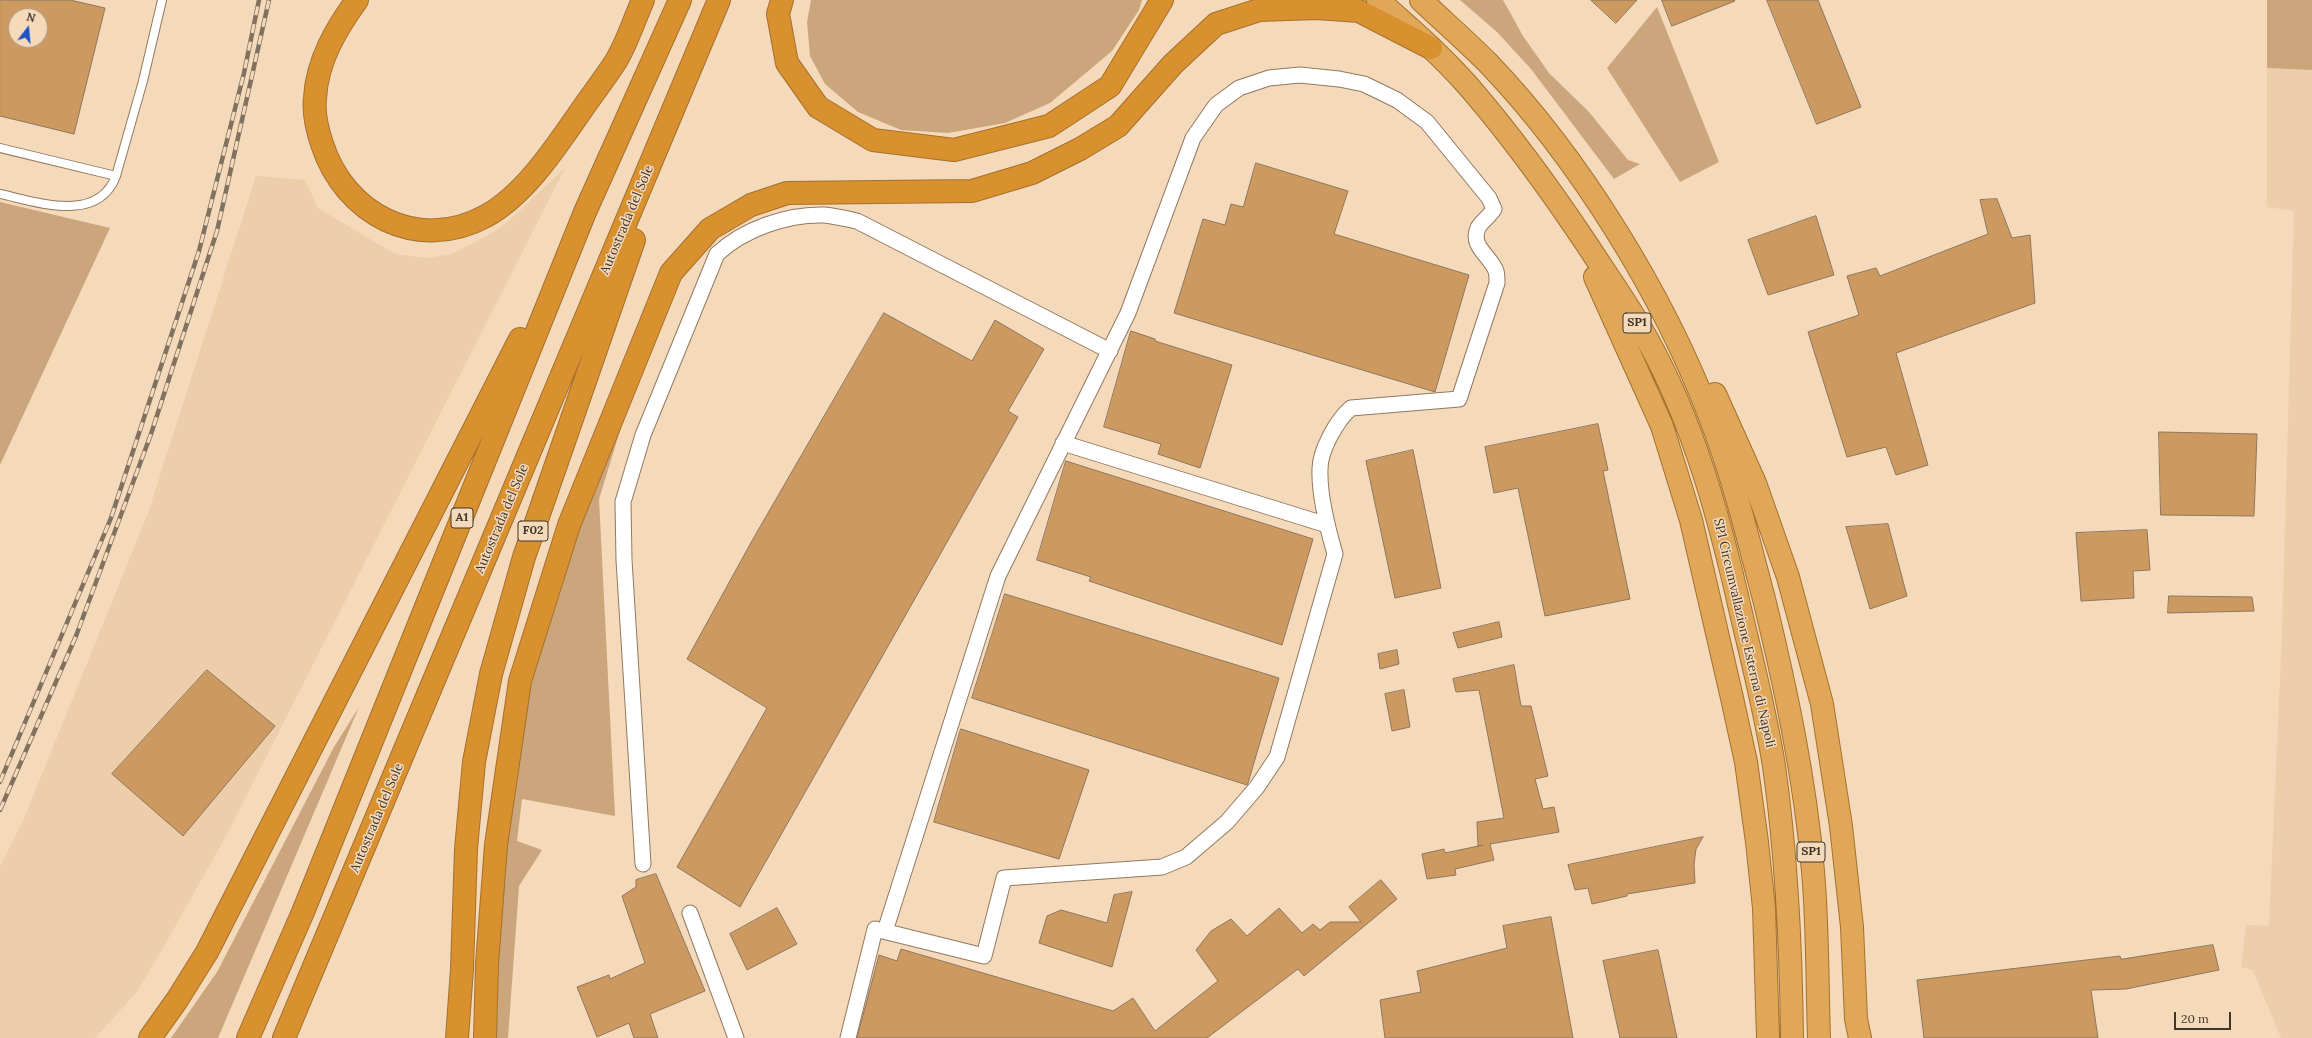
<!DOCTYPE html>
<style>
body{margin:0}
#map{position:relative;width:2312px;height:1038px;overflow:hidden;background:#f4d9bb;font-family:Lora,serif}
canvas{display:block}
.north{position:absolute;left:8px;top:8px;width:40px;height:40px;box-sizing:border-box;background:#f4d9bb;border:1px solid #ac9881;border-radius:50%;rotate:16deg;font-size:11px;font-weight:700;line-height:16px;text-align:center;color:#40362a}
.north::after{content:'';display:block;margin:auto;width:14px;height:18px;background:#1a54c1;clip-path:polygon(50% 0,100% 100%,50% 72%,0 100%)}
.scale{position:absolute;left:2174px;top:1012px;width:57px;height:18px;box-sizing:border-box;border:2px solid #40362a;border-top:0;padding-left:5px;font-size:12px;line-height:14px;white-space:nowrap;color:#40362a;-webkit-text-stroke:3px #f4d9bb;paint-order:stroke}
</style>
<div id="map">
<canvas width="2312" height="1038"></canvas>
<div class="north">N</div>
<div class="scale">20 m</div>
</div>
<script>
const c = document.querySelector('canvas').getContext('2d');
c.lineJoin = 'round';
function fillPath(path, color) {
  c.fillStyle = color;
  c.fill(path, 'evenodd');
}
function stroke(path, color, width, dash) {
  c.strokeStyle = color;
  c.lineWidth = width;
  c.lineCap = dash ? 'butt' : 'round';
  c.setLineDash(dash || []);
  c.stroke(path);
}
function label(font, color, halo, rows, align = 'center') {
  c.font = font + ' Lora,serif';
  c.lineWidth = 3;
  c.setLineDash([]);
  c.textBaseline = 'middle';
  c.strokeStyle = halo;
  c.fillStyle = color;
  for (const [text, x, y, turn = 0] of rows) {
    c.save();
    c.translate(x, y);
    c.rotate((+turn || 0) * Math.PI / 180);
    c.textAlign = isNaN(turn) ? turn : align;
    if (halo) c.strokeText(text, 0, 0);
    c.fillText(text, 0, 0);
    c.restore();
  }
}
fillPath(new Path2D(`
 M2267 68 2312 70V1038H2281L2253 970 2241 967 2246 925 2269 926 2282 633 2294 211 2267 207Z
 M565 168 226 836 163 948 136 993 95 1038H0V867L23 821 148 513 256 176 305 180 318 208 395 254 427 258 452 254 494 232 511 219Z`), '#edceaa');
fillPath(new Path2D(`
 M811 0H1142L1139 10 1112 51 1050 103 1005 123 948 133 901 130 858 112 825 84 810 56 807 22Z
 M1460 0H1503L1523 36 1549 73 1589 112 1628 160 1640 164 1614 179 1531 69 1497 32Z
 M2267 0H2312V70L2267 68Z
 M1657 7 1719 162 1680 182 1607 68Z
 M0 202 110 228 0 465Z
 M624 418 599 499 615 816 522 799 517 841 542 850 519 886 508 1038H494L497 914 530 689 564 566Z
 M359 707 218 1038H171L217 972 334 747Z`), '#cba57b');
const building = new Path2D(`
 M0 0H70L105 8 74 134 0 116ZM16 16H40V40H16Z
 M1591 0H1637L1616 23Z
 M1662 0H1734L1735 1 1672 26Z
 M1767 0H1818L1861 107 1817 124Z
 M1256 163 1348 191 1334 234 1469 275 1435 392 1174 313 1203 219 1225 225 1231 204 1243 207Z
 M1997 199 2012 238 2030 235 2035 303 1896 353 1928 465 1896 475 1886 447 1847 457 1808 332 1859 315 1847 276 1876 268 1880 276 1988 234 1980 200Z
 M1816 216 1834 275 1768 295 1748 240Z
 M884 313 972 361 995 320 1044 349 1008 411 1018 417 740 907 677 867 767 708 687 659 753 539Z
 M1131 331 1155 339V341L1232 365 1200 468 1158 454 1161 444 1104 427Z
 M1598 424 1608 470 1603 471 1630 599 1545 616 1518 488 1494 493 1485 447Z
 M2159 432 2257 434 2254 516 2161 515Z
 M1413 450 1441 588 1395 598 1366 461Z
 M1066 461 1313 539 1282 645 1089 581 1091 577 1037 560Z
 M1888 524 1907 596 1870 609 1846 527Z
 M2147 530 2150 570 2133 571 2134 598 2081 601 2076 533Z
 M1005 594 1279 678 1248 783 1247 785 972 698Z
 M2169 596 2252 597 2254 611 2168 613Z
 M1499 622 1502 637 1458 648 1453 633Z
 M1397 650 1399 664 1380 669 1378 654Z
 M1514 665 1521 706H1531L1548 776 1535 779 1543 809 1554 807 1559 832 1490 844 1494 860 1455 869 1456 875 1427 879 1422 854 1444 849 1445 853 1483 845 1478 846 1477 822 1504 818 1479 690 1456 692 1453 679Z
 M207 670 275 726 183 836 112 774Z
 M1404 690 1410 727 1392 731 1385 694Z
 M961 729 1089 770 1059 859 934 822Z
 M1703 837 1696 849 1694 864 1695 883 1627 894V896L1592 904 1588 888 1575 890 1568 865Z
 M656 874 705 991 650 1014 658 1038H634L629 1023 597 1037 577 987 609 975 610 979 645 963 622 896 636 887V880Z
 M1381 880 1397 899 1304 976 1298 969 1207 1038H857L879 955 897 961 901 949 1113 1011 1133 998 1155 1031 1218 981 1196 950 1211 931 1231 919 1247 936 1279 908 1302 933 1313 924 1320 930 1330 922H1361L1349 907Z
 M1132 892 1112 967 1039 943 1047 916 1061 910 1107 923 1114 895Z
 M777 908 797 944 747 970 730 934Z
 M1551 917 1573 1038H1385L1380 1000 1421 992 1417 971 1507 948 1503 926Z
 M2213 945 2219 970 2126 989 2091 990 2098 1038H1924L1917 980 2120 956 2121 959Z
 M1658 950 1677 1038H1620L1603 961Z`);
fillPath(building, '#cc9a60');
stroke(building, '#8f765b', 1);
const service = new Path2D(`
 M0 148 116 176 143 81 162 0
 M0 194C37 202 98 224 116 176`);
const minor = new Path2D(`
 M1063 443 1327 525
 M643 864 624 560 623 502 643 435 717 254C744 229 787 214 824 215 835 216 847 219 857 221L1110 351
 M690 913 736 1038
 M848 1038 875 929 984 956 1004 878 1162 867 1186 857 1227 822 1257 787 1277 757 1335 554C1328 530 1319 494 1320 469 1320 450 1337 420 1351 408L1459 399 1497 283C1497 279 1497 274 1496 271 1490 255 1470 247 1478 228 1480 223 1490 216 1494 209L1489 198 1427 122 1397 100 1364 84 1339 79 1300 75 1269 78 1239 88 1216 105 1193 138 1128 313 998 576 885 931`);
const trunk = new Path2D(`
 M1378 0C1410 28 1442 56 1470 88 1513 138 1552 192 1588 246 1608 277 1630 307 1647 339 1694 423 1720 520 1741 613 1753 664 1766 715 1774 766 1787 857 1791 947 1792 1038
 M1421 0C1443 21 1466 41 1488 63 1579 158 1663 294 1710 417 1733 476 1748 538 1764 599 1786 689 1805 779 1813 871 1818 927 1817 982 1819 1038
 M1595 277 1662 426 1691 520 1732 698 1746 762 1757 842 1764 908 1768 1038
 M1715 394 1755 483 1788 577 1822 704 1841 826 1852 927 1856 1019 1860 1038`);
const motorway = new Path2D(`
 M357 0C336 29 317 61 315 98 313 114 317 129 322 144 345 215 418 253 486 216 526 194 558 144 583 108 594 92 606 77 616 61 627 43 634 20 643 0
 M782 0 778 14 787 63 818 107 873 140 954 150 1049 126 1110 86 1162 0
 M150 1038 177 1000 207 952 520 339
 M248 1038 303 912 585 212 680 0
 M284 1038 719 0
 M457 1038 462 969 466 849 474 762 491 674 524 557 634 240
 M485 1038 487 964 496 845 520 681 569 525 671 273 710 229 751 205 787 193 972 191 1032 173 1080 149 1118 126 1173 64 1216 24 1259 10 1317 8 1359 11 1431 48`);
stroke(service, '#92795e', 10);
stroke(minor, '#92795e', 17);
stroke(trunk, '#a3712d', 24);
stroke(motorway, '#a3712d', 24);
stroke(service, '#fff', 8);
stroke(minor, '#fff', 15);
stroke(trunk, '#e0a758', 22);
stroke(motorway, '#d9912f', 22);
const rail = new Path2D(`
 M0 782 111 518 199 251 244 73 259 0
 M0 810 76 636 151 434 217 231 269 0`);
stroke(rail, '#81715f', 4.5);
stroke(rail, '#f4d9bb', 3, [9]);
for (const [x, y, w] of [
 [1637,323,28],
 [462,518,22],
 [533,531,30],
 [1811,852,28]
]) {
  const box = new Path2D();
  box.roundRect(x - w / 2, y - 10, w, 20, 3);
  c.fillStyle = '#f4d9bb';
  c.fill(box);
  stroke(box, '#40362a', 1);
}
label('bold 12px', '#40362a', null, [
 ["SP1",1637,323],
 ["A1",462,518],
 ["F02",533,531],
 ["SP1",1811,852]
]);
label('13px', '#40362a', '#f4d9bb', [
 ["Autostrada del Sole",627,220,-67],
 ["Autostrada del Sole",502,519,-67],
 ["SP1 Circumvallazione Esterna di Napoli",1744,633,77],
 ["Autostrada del Sole",377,818,-67]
]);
</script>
